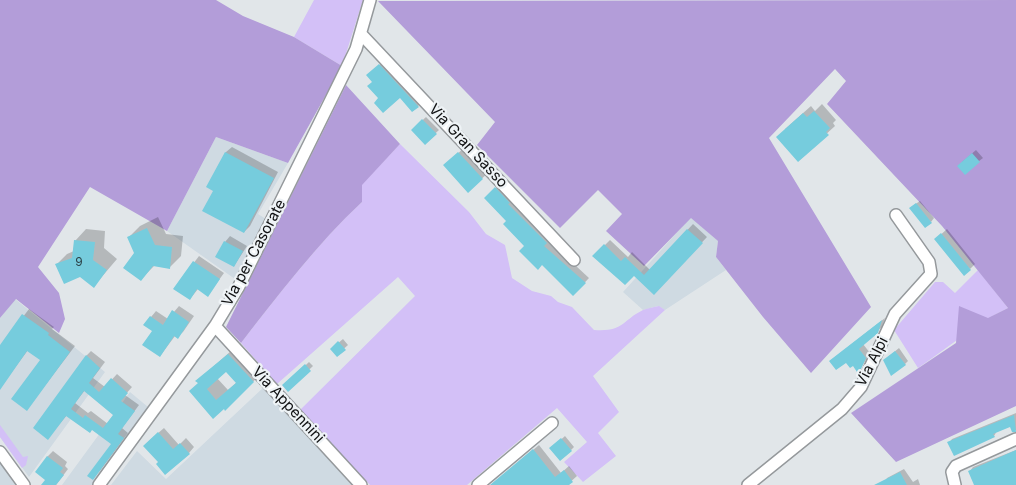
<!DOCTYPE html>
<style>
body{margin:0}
canvas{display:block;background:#e1e6e9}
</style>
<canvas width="1016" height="485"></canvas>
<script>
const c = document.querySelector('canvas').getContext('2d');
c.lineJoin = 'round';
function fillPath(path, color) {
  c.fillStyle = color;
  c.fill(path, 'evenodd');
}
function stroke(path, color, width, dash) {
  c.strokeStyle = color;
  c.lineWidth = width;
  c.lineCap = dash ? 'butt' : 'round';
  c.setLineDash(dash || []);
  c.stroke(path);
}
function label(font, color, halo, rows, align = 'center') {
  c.font = font + ' Inter,sans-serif';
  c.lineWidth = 4.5;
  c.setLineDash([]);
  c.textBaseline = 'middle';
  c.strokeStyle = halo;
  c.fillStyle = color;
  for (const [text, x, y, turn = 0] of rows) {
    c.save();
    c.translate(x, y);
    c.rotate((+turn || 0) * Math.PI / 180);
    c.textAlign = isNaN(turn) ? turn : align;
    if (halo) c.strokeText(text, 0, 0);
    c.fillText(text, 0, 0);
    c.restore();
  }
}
fillPath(new Path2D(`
 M216 137 288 163 258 214 266 219 235 279 167 231Z
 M691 217 718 241 716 257 726 270 665 310 658 306 643 310 623 292Z
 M15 299 105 372 29 477 0 437V318Z
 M265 386 355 485H111L137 451 166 479Z
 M130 392 148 407 93 485H62Z
 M0 463 16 485H0Z`), '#cfdae2');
fillPath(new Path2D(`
 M314 0H363L342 66 294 37Z
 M400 144 469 212 486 234 505 245 512 278 532 291 551 296 558 302 572 307 594 330C624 332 621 321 643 310 648 308 654 307 659 306L665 310 593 376 619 412 598 433 616 456 583 482 564 462 587 442 557 408 467 485H370L300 410 415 296 398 277 277 384 241 343C279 294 317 244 362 202L361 185Z
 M978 270 1008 308C976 323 948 348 918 368L894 330 935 282H943L955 293Z
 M0 425 23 457 28 456 26 465 22 468 0 437Z`), '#d3c0f7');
fillPath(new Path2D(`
 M0 0H216L243 16 294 37 342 66 288 163 216 137 167 231 90 187 38 267 59 293 65 319 59 333 16 299 0 318Z
 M1016 0V406L896 462 851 413 956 343 959 306 988 318 1008 308 942 226 827 104 846 81 835 69 769 138 871 307 811 373 763 317 716 257 718 241 691 218 644 266 606 231 622 214 598 190 560 228 477 145 495 122 378 1Z
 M346 85 400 144 362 185V202C317 244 279 294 241 343L226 327Z`), '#b39dd9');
fillPath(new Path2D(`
 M383 62 421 103 413 111 400 96 380 98 374 82 368 75Z
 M822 104 836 120 833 123 835 126 798 160 785 129 811 106 815 111Z
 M426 117 439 130 425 143 412 130Z
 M232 147 278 172 250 226 244 232 215 190 208 187 226 152Z
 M465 147 488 173 468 191 445 165Z
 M976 150 983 158 979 161 962 162Z
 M500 184 548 240 589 278 573 295 525 246 508 221 486 198Z
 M920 201 934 218 931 222 914 205Z
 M158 217 166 234 183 236 181 256 170 267 155 265 141 279 135 253 129 237 140 226Z
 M693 224 707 237 654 293 634 275 594 256 610 240 628 257 632 252 650 270Z
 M86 229 105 231 104 248 117 259 94 286 81 275 56 265 67 254 74 251 75 241Z
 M947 229 975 264 970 269 936 239Z
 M230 236 247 246 234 266 225 242Z
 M199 256 224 273 208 295 198 289 190 299 175 288Z
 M179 306 194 316 183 332 177 337 175 336 160 356 151 317 156 311 168 319Z
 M29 309 54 327 52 329 75 346 27 409 41 360 28 350 2 385 0 384V347Z
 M885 318 882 327 863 344 870 353 862 366 846 361H830Z
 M343 339 348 345 337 355 331 349Z
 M240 343 264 371 225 409 224 407 213 417 197 381ZM226 370 237 382 228 390 217 378Z
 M899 348 908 361 905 364 888 357Z
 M91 351 105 362 93 378 105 387 117 374 132 387 125 395 139 405 122 428 128 433 98 473 113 444 93 429 67 415 48 438 86 356ZM85 390 115 415 108 424 91 411 88 413 75 403Z
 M309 362 313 366 288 390 284 386Z
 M1016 413V430L1013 431 1010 425 997 431 994 436 954 455 949 443 952 439Z
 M164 428 179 445 186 438 194 447 189 453 160 462 150 440Z
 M565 436 574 447 571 450 555 445Z
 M539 445 561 473 569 466 577 476 567 485H491Z
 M1016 450V485H976L970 471 973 467Z
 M53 451 67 462 65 466 68 469 56 485H47V457Z
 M904 469 913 482 918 479 920 485H883L887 478Z`), '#0003');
fillPath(new Path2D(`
 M379 64 419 107 412 112 400 98 383 113 374 103 378 98 367 86 372 82 366 75Z
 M814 111 830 128 826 132 829 135 798 162 776 137 803 113 807 117Z
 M422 119 437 134 425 145 411 130Z
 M225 152 274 178 244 233 202 211 213 191 206 187Z
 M458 152 483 179 468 193 443 165Z
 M972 153 980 162 965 175 957 166Z
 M495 187 510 203 508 204 547 243 544 246 586 283 573 296 542 265 538 270 519 251 524 246 503 224 506 221 484 198Z
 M916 203 932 223 925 228 909 208Z
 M147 228 155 245 172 247 170 269 153 266 141 281 123 268 134 253 127 237Z
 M687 229 703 243 654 295 634 276 625 285 592 256 604 244 621 261 625 257 644 275Z
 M941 233 971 270 964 276 934 239Z
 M74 240 95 242 93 260 107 270 94 288 80 277 64 284 55 264 72 258Z
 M224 241 243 251 234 267 215 257Z
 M193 261 220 279 208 297 197 289 190 300 173 289Z
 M172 310 189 322 178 339 174 336 160 357 142 345 152 331 143 325 150 316 163 325Z
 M22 314 49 333 48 335 70 352 27 411 11 399 40 360 27 351 0 390V345Z
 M882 320 878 333 859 349 866 358 861 369 857 372 853 366 850 368 846 363 836 370 829 361Z
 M338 341 346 350 337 357 330 349Z
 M895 351 906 365 891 376 883 360Z
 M228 354 254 382 225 411 224 409 213 419 189 391 198 383 195 381ZM226 372 236 383 216 400 207 389Z
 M86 355 100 368 89 383 99 392 111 378 128 393 121 401 135 411 118 434 124 438 93 480 87 476 111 444 92 430 90 433 66 416 48 440 33 428ZM84 391 113 415 103 428 85 415 83 418 71 409Z
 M305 364 311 371 288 392 282 385Z
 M1014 415 1016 432H1012L1010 427 993 434 995 437 954 456 947 442Z
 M158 432 173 449 180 443 190 454 165 475 156 464 158 462 143 446Z
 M561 438 572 451 560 461 549 448Z
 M533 449 555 477 564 470 573 482 569 485H490Z
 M1016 450V485H974L968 471Z
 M47 456 63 468 60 472 64 475 56 485H41L45 480 35 472Z
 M900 472 907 485H874Z`), '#76ccdd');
const minor = new Path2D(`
 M361 34 574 260
 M215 326 361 485
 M0 452 24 485
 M99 485 215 326 238 288 356 49 370 0
 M478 485 552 423
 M748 485 842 409 861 387 895 314 931 274 929 262 896 215
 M955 485 952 472 956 466 1016 439`);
stroke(minor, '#95999c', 14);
stroke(minor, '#fff', 11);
label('12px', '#2a4046', null, [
 ["9",79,262]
]);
label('15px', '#111213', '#eef3f6', [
 ["Via Gran Sasso",468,146,47],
 ["Via per Casorate",254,253,-62],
 ["Via Alpi",872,362,-63],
 ["Via Appennini",288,405,47]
]);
</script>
